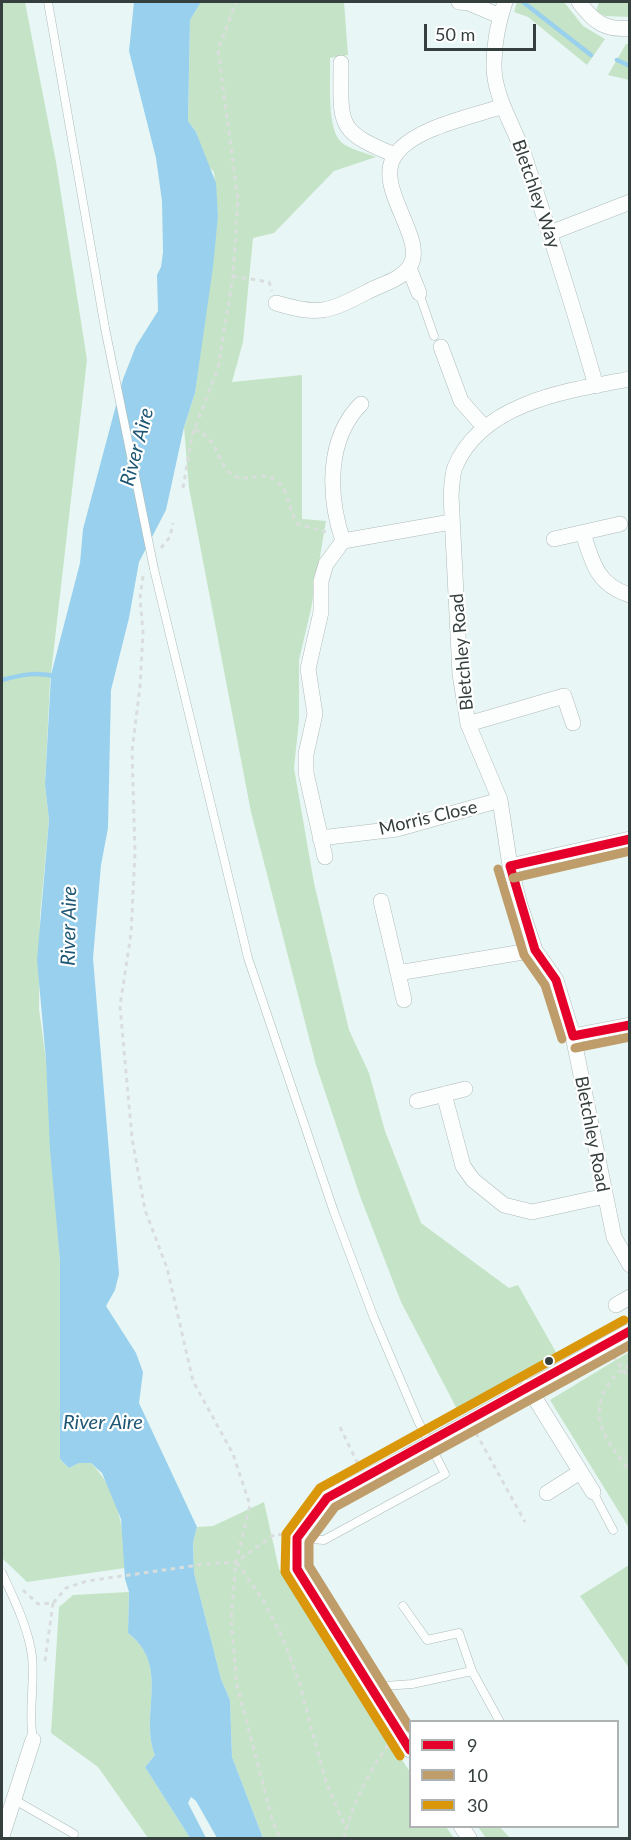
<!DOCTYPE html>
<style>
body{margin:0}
#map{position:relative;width:631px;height:1840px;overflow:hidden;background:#e8f7f5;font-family:Lato,sans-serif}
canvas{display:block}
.frame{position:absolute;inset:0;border:3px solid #353f3e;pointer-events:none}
.legend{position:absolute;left:409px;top:1720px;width:210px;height:108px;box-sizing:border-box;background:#fff;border:2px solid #aeb2b2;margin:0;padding:8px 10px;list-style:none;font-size:18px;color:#353f3e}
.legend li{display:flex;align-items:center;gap:12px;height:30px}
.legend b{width:30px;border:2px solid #aeb2b2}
.scale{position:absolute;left:424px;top:24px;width:112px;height:27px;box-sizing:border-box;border:3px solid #353f3e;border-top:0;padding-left:8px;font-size:18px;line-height:21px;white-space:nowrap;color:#353f3e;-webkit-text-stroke:4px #fff;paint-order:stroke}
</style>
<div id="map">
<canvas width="631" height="1840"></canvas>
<div class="frame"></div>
<ul class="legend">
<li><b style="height:8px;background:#e4002b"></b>9</li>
<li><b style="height:8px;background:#bf9d6a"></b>10</li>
<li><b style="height:8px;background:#da9709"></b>30</li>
</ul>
<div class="scale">50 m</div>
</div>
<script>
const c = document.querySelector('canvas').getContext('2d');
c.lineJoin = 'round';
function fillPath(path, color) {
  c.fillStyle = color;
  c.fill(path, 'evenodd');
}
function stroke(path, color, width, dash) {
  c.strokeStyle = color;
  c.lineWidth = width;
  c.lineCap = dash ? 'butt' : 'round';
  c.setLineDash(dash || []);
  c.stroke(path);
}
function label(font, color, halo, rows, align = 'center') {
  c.font = font + ' Lato,sans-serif';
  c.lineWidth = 4.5;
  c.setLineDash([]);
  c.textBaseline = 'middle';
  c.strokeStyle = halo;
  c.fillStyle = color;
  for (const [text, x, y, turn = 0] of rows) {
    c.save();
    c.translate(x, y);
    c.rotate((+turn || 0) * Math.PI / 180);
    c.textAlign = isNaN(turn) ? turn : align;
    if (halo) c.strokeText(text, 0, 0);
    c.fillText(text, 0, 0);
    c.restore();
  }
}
fillPath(new Path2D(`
 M2 2H25L56 162 87 360 50 682 45 784 49 820 40 916 39 1009 46 1060 60 1261V1459L69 1468 79 1463H91C118 1490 125 1531 125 1568L27 1582 2 1558Z
 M201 2H344L348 55 330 58C331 79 326 127 341 142 349 149 366 153 376 157L334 171 274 233 253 238 243 342 232 382 302 375V519L326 521 311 609 299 660V720L294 768 314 883 349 1030 369 1073 385 1131 421 1223 509 1288 518 1285 557 1354 459 1413 401 1302 360 1196 316 1065 251 812 189 488 184 427 195 393 218 216 214 172 207 165 196 132 188 121 190 20Z
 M517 2H564L583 26 605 39 587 65 528 17 514 12Z
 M599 2H629V17L605 16 596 11Z
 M626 44H629V80L608 75Z
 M629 1352V1528L550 1400Z
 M264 1502 279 1569 410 1772V1826L446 1827 454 1838H263L232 1757 230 1700 221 1679 194 1573 193 1542 197 1527 213 1526Z
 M629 1565V1668L580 1596Z
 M129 1592 128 1633C171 1666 139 1714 155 1755L145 1767 190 1838H148L98 1767 51 1733 59 1607 73 1595Z
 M478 1827H500L510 1838H486Z`), '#c5e4c7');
fillPath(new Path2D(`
 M134 2H201L190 20 188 121 196 132 216 183 218 216 213 267 195 393 184 427 166 510 139 562 129 618 111 690 108 828 101 865 93 958 119 1274 115 1290 106 1306 136 1353 143 1372 139 1403 197 1527 193 1542 194 1573 221 1679 230 1700 232 1757 263 1838H217L196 1801 191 1797 188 1803 206 1838H190L145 1767 155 1755C139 1714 171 1666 128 1633L129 1592 125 1579 121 1519 102 1473 91 1463H79L69 1468 60 1459V1261L50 1150 46 1060 37 960 49 820 45 784 51 675 80 563 83 529 123 379 136 346 158 311 157 275 161 267 163 252 162 201 156 158 129 51Z`), '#99d0ed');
stroke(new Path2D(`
 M523 2 591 55
 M617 60 630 66
 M2 680C20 675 38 671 57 677`), '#99d0ed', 4.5);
const lane = new Path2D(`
 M48 2 105 328
 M419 293 434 336
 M154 569 248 958 334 1212 374 1318 418 1421 445 1474 324 1540 297 1538
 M593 1492 613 1530
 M2 1573C14 1599 28 1627 32 1656 35 1684 28 1712 33 1740
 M403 1606 427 1640 459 1633 472 1671
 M371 1687 412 1684 472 1671 500 1722
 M13 1799 74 1834`);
const street = new Path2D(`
 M459 2 469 3 500 16
 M505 2C499 20 494 44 494 64 493 95 514 126 524 155 549 231 574 308 596 386
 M579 2C593 21 605 31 630 28
 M341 63C341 124 335 131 395 155
 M550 233 630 202
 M409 268 419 293
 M276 303C319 316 328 312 367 292 381 284 400 281 410 266 427 239 375 189 394 157 411 128 472 117 503 106
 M441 347 461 401 485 428
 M630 379C569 390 482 402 455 467 452 475 452 486 451 495L460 674 468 724 500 800 510 866 520 905 535 950 556 980 573 1036 614 1237 630 1265
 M583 533C592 562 597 585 630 595
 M554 539 620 524
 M343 541C328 497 326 439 361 404
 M468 724 564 696 573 723
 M320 838 397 829 500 800
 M325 857 306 773V754L315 714 308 669 321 612V581L326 564 343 541 451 522
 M510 866 630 839
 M381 901 398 973
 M404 1000 398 973 535 950
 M573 1036 630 1025
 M444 1094 463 1166 473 1180 504 1205 532 1212 605 1196
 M417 1101 465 1089
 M616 1305 630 1297
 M528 1387 593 1492
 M470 1421 630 1331
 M407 1456 327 1498 297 1538V1569L410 1750
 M547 1493 580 1472
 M461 1826 469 1838
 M2 1836 33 1740`);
stroke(lane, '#aebab8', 9);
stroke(street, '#aebab8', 16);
stroke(new Path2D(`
 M233 276 269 282 272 291
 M195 429C221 443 214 456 229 472 241 485 260 471 274 479 291 490 287 510 298 524L326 532
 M183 488 192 436 218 368 233 276 238 199 218 50 236 2
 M161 548 170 537 173 523
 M143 576 140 598 143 632 140 687 132 751 135 853 131 934 120 1006 132 1138 145 1210 167 1268 193 1381 233 1454 250 1505 236 1562 231 1619 237 1685 273 1822 280 1838
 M613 1356 630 1380
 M630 1366C619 1370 612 1378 606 1388 588 1423 610 1443 630 1472
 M340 1427 359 1466
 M476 1433 525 1522
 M237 1563 263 1600 283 1638 299 1682 326 1782 346 1829
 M23 1590 38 1604 53 1603 66 1588 87 1581 206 1564 236 1562 275 1534 283 1535
 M45 1661 53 1603
 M344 1838C353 1802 367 1774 389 1744`), '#d9dedd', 3, [4.5, 4.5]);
stroke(lane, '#fcfefe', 8);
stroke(street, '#fcfefe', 15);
const laneBridge = new Path2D(`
 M105 328 154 569`);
const streetBridge = new Path2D(`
 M407 1456 470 1421`);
stroke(laneBridge, '#aebab8', 9, []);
stroke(streetBridge, '#aebab8', 16, []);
stroke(laneBridge, '#fcfefe', 8);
stroke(streetBridge, '#fcfefe', 15);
stroke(new Path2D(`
 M510 866 535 950 556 980 573 1036
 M510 866 630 839
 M573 1036 630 1025
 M410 1750 297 1569V1538L327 1498 630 1331`), '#e4002b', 9);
stroke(new Path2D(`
 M498 869 524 955 545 985 562 1039
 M513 878 630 851
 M575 1048 630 1037
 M410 1728 309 1566V1542L335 1507 630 1345`), '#bf9d6a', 9);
stroke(new Path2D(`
 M400 1756 285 1572 286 1534 320 1488 624 1320`), '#da9709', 9);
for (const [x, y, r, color] of [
 [549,1361,5,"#353f3e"]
]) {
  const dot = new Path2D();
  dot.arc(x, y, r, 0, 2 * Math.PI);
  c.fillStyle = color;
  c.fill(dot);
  stroke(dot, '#fff', 2);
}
label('18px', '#353f3e', '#fff', [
 ["Bletchley Way",536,194,71],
 ["Bletchley Road",462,652,-95],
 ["Morris Close",428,818,-13],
 ["Bletchley Road",592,1134,79]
]);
label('italic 20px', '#1f5774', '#fff', [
 ["River Aire",137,447,-75],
 ["River Aire",69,926,-89],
 ["River Aire",103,1423]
]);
</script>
